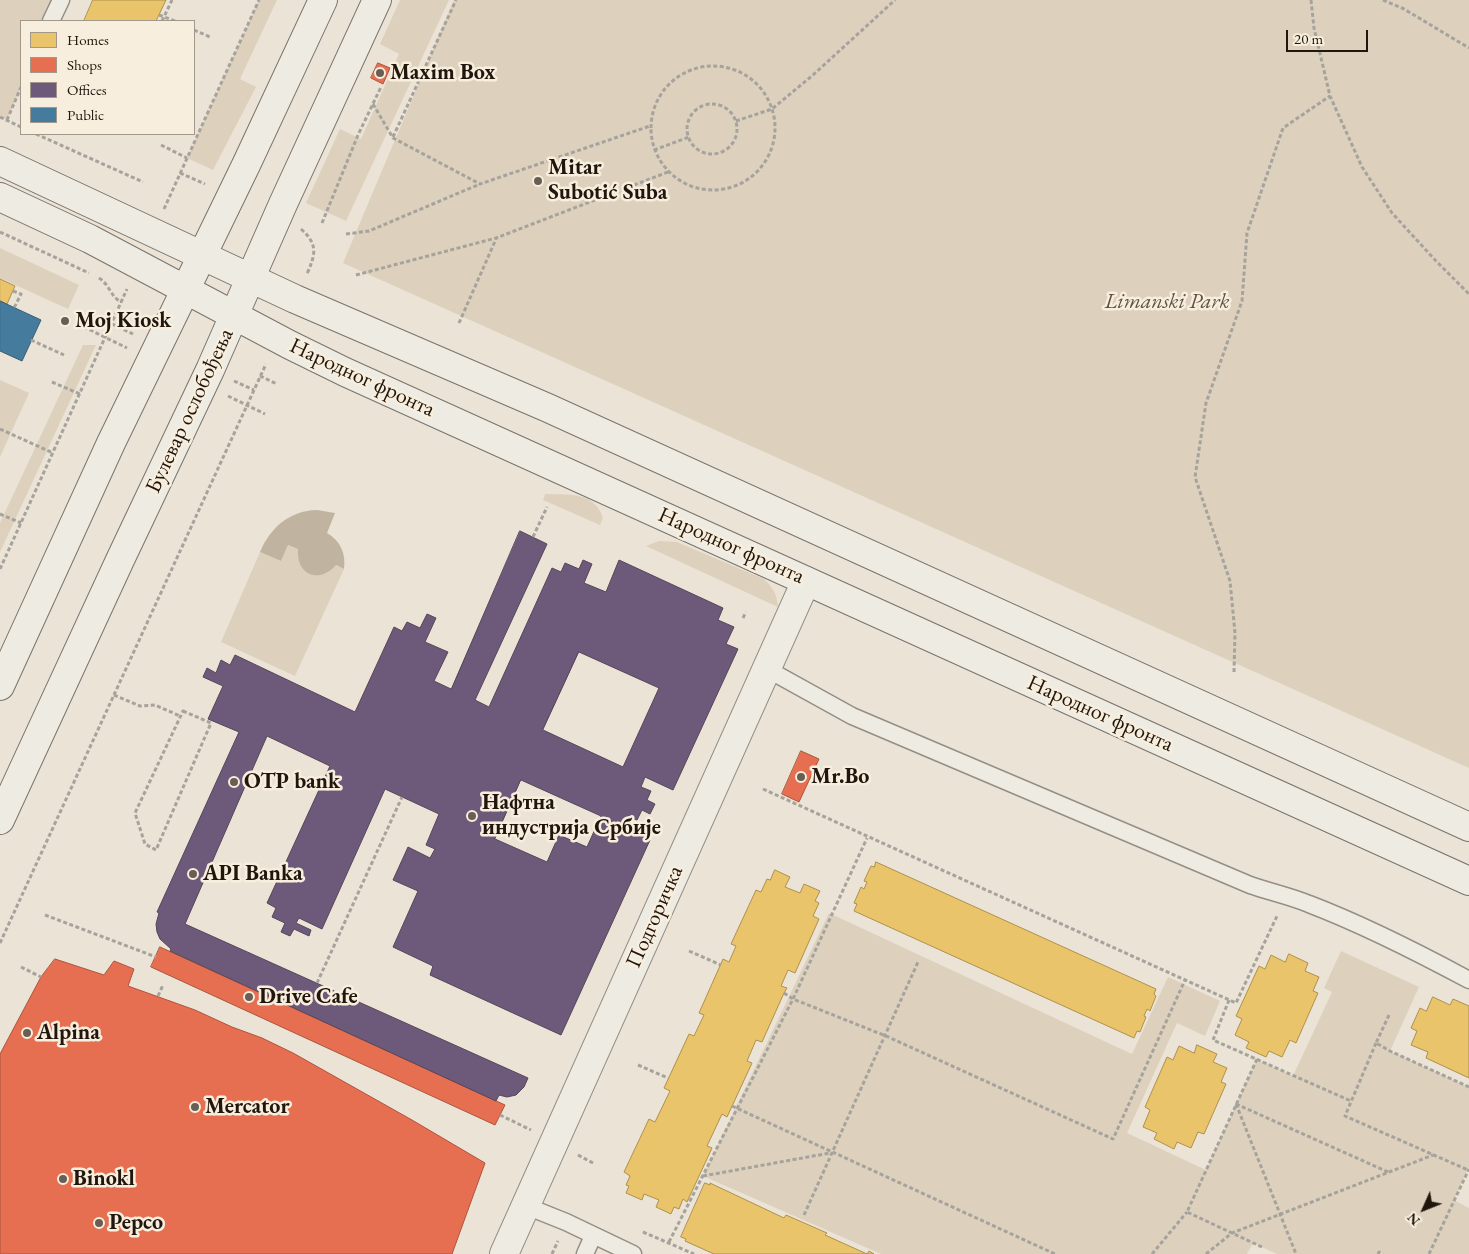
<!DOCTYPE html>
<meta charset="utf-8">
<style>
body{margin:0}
#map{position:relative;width:1469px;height:1254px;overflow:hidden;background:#ebe3d5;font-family:"EB Garamond",serif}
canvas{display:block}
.legend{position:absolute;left:20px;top:20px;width:175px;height:115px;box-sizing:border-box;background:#f8eedd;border:1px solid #a2988a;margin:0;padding:6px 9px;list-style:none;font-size:15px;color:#21160d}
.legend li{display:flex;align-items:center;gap:10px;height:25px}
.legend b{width:25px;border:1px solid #a2988a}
.north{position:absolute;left:1399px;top:1184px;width:50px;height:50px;-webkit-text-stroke:4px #f8eedd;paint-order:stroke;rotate:226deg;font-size:14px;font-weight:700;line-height:20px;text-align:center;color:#21160d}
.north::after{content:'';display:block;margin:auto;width:18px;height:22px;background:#21160d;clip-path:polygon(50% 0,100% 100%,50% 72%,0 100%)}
.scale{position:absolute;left:1286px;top:30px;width:82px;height:22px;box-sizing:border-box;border:2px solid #21160d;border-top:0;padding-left:6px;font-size:15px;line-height:18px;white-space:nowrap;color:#21160d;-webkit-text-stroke:4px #f8eedd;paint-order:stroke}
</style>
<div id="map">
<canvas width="1469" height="1254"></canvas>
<ul class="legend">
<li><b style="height:14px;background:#e9c46a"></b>Homes</li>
<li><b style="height:14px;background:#e76f51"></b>Shops</li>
<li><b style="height:14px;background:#6d597a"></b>Offices</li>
<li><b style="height:14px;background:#457b9d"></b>Public</li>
</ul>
<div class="north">N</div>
<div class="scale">20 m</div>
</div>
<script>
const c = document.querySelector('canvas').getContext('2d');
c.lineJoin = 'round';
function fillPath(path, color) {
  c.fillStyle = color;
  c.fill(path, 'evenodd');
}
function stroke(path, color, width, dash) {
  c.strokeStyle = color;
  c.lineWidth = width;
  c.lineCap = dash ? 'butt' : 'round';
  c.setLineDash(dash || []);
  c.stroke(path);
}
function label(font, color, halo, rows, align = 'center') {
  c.font = font + ' "EB Garamond",serif';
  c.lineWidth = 5;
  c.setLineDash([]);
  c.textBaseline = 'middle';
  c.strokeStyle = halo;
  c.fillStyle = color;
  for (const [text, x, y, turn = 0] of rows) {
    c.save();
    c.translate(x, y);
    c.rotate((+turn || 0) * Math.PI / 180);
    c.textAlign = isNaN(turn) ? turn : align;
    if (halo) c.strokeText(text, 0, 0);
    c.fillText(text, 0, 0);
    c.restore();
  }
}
fillPath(new Path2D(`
 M0 0H61L52 21H21V88L7 120 0 117Z
 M259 0H277L240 79 256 87 213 170 187 158Z
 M400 0H449L346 221 306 203 340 129 361 139 399 54 380 44Z
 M454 0H1469V768L343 263Z
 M0 248 79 285 68 309 0 278Z
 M83 345H96L0 552V523Z
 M0 380 29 393 0 457Z
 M545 494C569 495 594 491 603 518L600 525 543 500Z
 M659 541 677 542 764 579C773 588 777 594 778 607L646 546Z
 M288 545 298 549V558L335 565 344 569 295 676 221 642 260 552 281 561Z
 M829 913 1132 1054 1168 977 1220 1001 1205 1036 1177 1023 1127 1133 1206 1170 1257 1059 1293 1076 1332 992 1324 988 1341 951 1419 987 1390 1051 1469 1087V1167L1454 1200 1469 1208V1254H1383L1379 1252 1378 1254H1277L1253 1243 1247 1254H881L703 1176Z`), '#ddd1be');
fillPath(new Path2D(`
 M317 510 335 513 327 533C341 541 346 554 344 569L336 565C318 585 296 574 298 549L288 545 281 561 260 552C271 527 289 511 317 510Z`), '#c0b3a0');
const homes = new Path2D(`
 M93 0H166L156 21H84Z
 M0 279 15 286 7 304 0 301Z
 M876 862 1156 989 1154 994 1156 996 1150 1011 1147 1009 1144 1016 1146 1017 1140 1032 1137 1031 1134 1038 854 911 857 904 854 903 861 887 864 889 867 882 864 881 871 866 874 867Z
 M775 870 790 877 785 887 800 893 804 884 820 891 815 901 819 903 813 916 819 919 795 973 788 970 781 986 787 988 784 993 762 1042 756 1040 747 1061 752 1063 727 1117 722 1114 707 1146 712 1148 687 1202 683 1199 679 1209 674 1207 671 1214 656 1207 659 1200 644 1194 642 1200 626 1193 629 1186 626 1185 630 1176 624 1172 649 1119 655 1122 670 1091 664 1088 689 1034 694 1036 704 1015 699 1013 723 959 729 962 736 946 731 944 756 890 761 892 767 879 770 880Z
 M1289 954 1308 963 1305 971 1319 977 1313 991 1318 993 1296 1043 1290 1040 1282 1057 1269 1051 1266 1057 1246 1048 1249 1042 1235 1035 1242 1019 1236 1016 1259 966 1265 969 1271 955 1285 962Z
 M1433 997 1450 1005 1453 999 1469 1006V1078L1426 1058 1428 1052 1411 1045 1417 1031 1411 1028 1420 1008 1426 1011Z
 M1197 1045 1217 1054 1213 1062 1227 1068 1221 1082 1226 1084 1204 1134 1198 1132 1191 1148 1177 1142 1174 1149 1154 1139 1157 1133 1143 1127 1150 1110 1145 1107 1167 1057 1173 1060 1179 1046 1194 1053Z
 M705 1183 710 1185V1183L784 1218 786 1215 827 1233 825 1235 867 1254 869 1251 874 1254H714L685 1241 686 1239 681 1237Z`);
fillPath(homes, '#e9c46a');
stroke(homes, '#ad904e', 1);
const shops = new Path2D(`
 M378 63 390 68 383 84 371 78Z
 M801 751 819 759 799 802 782 794Z
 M160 947 505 1105 495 1125 151 967Z
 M55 959 104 975 114 961 134 969 128 986 195 1010 232 1027 262 1038 293 1053 412 1120 485 1163 452 1254H0V1054L41 977Z`);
fillPath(shops, '#e76f51');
stroke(shops, '#ac543d', 1);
const offices = new Path2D(`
 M520 531 547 544 475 700 489 707 552 568 561 572 565 563 579 569 583 560 592 564 584 583 606 592 619 560 723 608 718 620 734 627 726 644 738 649 673 790 645 777 641 787 651 791 647 800 655 804 650 814 642 810 637 820 628 816 623 827 650 840 561 1035 430 975 433 966 393 947 418 891 393 880 408 847 430 858 435 849 426 845 439 814 385 789 322 929 299 918 296 923 311 930 309 936 294 929 290 936 281 932 285 923 272 917 276 908 267 903 330 766 267 736 185 924 528 1078 524 1087 516 1095 507 1097 499 1095 496 1101 170 951 171 949 160 939 157 932 156 924 159 913 157 912 239 732 208 719 223 686 203 677 207 668 216 673 221 660 230 665 235 655 355 712 394 627 402 631 407 622 420 628 427 614 436 618 425 642 448 652 434 681 451 689ZM579 652 659 688 623 767 543 730ZM521 780 601 816 587 847 559 835 547 862 495 839Z`);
fillPath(offices, '#6d597a');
stroke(offices, '#564559', 1);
const public = new Path2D(`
 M0 301 41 320 22 361 0 351Z`);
fillPath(public, '#457b9d');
stroke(public, '#3a5d72', 1);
const lane = new Path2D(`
 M51 21 61 0
 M767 669 852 716 1250 885C1270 892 1290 896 1309 904 1364 925 1417 952 1469 980
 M526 1206 566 1222 633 1254
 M585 1254 593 1236`);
const street = new Path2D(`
 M504 1254 806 581`);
const secondary = new Path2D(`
 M0 161 295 299 548 408 1469 827
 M0 197 90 239 290 345 345 372 1469 881
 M0 686 111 443 246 165 323 0
 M0 820 120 560 210 370 283 204 377 0`);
stroke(lane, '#958e85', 19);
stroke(street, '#958e85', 30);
stroke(secondary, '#79736b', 30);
stroke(new Path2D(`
 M1311 0 1314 28 1330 96 1362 167 1392 213 1436 261 1469 294
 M1383 0 1404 9 1469 48
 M159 15 175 21
 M162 21 172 0
 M194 30 210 37
 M651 128a62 62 0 1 1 124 0a62 62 0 1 1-124 0Z
 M373 104 393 138 480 184 650 126
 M687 129a25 25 0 1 1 50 0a25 25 0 1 1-50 0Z
 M0 117 21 127
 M7 120 21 87
 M736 121 772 109 813 75 895 0
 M36 134 143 182
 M393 137 456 0
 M161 145 187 158
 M654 150 689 137
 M180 173 205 184
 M164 209 259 0
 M322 223 358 135 381 87
 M301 229C319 245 315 255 307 274
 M0 232 89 273
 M346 234 369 231 480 184
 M356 275 496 238 668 172
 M99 278C110 285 110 296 121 302
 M13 291 21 294 14 308
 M459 323 496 239
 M78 324 127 348
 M112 324 133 334
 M31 340 64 355
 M260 376 277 384
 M234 381 254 390
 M52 382 80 394
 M228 396 265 414
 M0 429 53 453
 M0 514 21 523
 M533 537 547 507
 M0 569 127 289
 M743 618 746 612
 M1234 672 1235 633 1230 581 1195 477 1206 403 1242 301 1247 233 1283 128 1330 96
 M114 695 140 706 155 705 180 716
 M183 711 211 723 156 850 145 844 135 813Z
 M763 789 1236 1003 1277 916
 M45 915 156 957
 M0 943 266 364
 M689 951 721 965
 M21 967 41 977
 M317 983 402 797
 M784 993 793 999 886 1036 1113 1139 1185 980
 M158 996 163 985
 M1229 1000 1213 1040 1351 1101
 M1389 1015 1376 1043 1390 1051 1469 1087
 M1376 1043 1345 1116 1468 1170
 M1257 1059 1187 1212 1262 1247
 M638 1065 668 1078
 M1236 1104 1388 1172
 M1236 1104 1296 1254
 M732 1106 1055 1254
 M500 1115 531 1130
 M578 1155 593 1163
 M703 1176 830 1153
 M804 1215 918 962
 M643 1232 694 1254
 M669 1242 793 999 867 838
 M552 1254 558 1241
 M1152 1254 1187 1212
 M1206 1254 1232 1233 1433 1155
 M1378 1254 1379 1252 1383 1254
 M1429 1254 1469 1169`), '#a6a29c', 3, [4, 2.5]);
stroke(lane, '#eeebe3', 16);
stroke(street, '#eeebe3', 28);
stroke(secondary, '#eeebe3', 28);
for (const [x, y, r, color] of [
 [380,73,5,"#685e53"],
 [538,181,5,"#685e53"],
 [65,321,5,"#685e53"],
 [801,777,5,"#685e53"],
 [234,782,5,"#685e53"],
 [472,816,5,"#685e53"],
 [193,874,5,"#685e53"],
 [249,997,5,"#685e53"],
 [27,1033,5,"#685e53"],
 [195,1107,5,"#685e53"],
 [63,1179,5,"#685e53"],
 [99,1223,5,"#685e53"]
]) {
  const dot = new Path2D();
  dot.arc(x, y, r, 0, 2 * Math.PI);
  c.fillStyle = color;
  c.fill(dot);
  stroke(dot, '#f8eedd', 2);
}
label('bold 22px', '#21160d', '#f8eedd', [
 ["Maxim Box",390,73],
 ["Mitar",548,168],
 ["Subotić Suba",548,193],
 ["Moj Kiosk",75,321],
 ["Mr.Bo",811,777],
 ["OTP bank",244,782],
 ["Нафтна",482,803],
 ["индустрија Србије",482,828],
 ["API Banka",203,874],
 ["Drive Cafe",259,997],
 ["Alpina",37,1033],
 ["Mercator",205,1107],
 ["Binokl",73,1179],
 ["Pepco",109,1223]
], 'left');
label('italic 22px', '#5f5244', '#f8eedd', [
 ["Limanski Park",1167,302]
]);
label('22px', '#21160d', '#f8eedd', [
 ["Народног фронта",362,378,25],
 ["Булевар ослобођења",190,411,-65],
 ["Народног фронта",731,546,24],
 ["Народног фронта",1100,714,24],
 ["Подгоричка",655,917,-66]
]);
</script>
